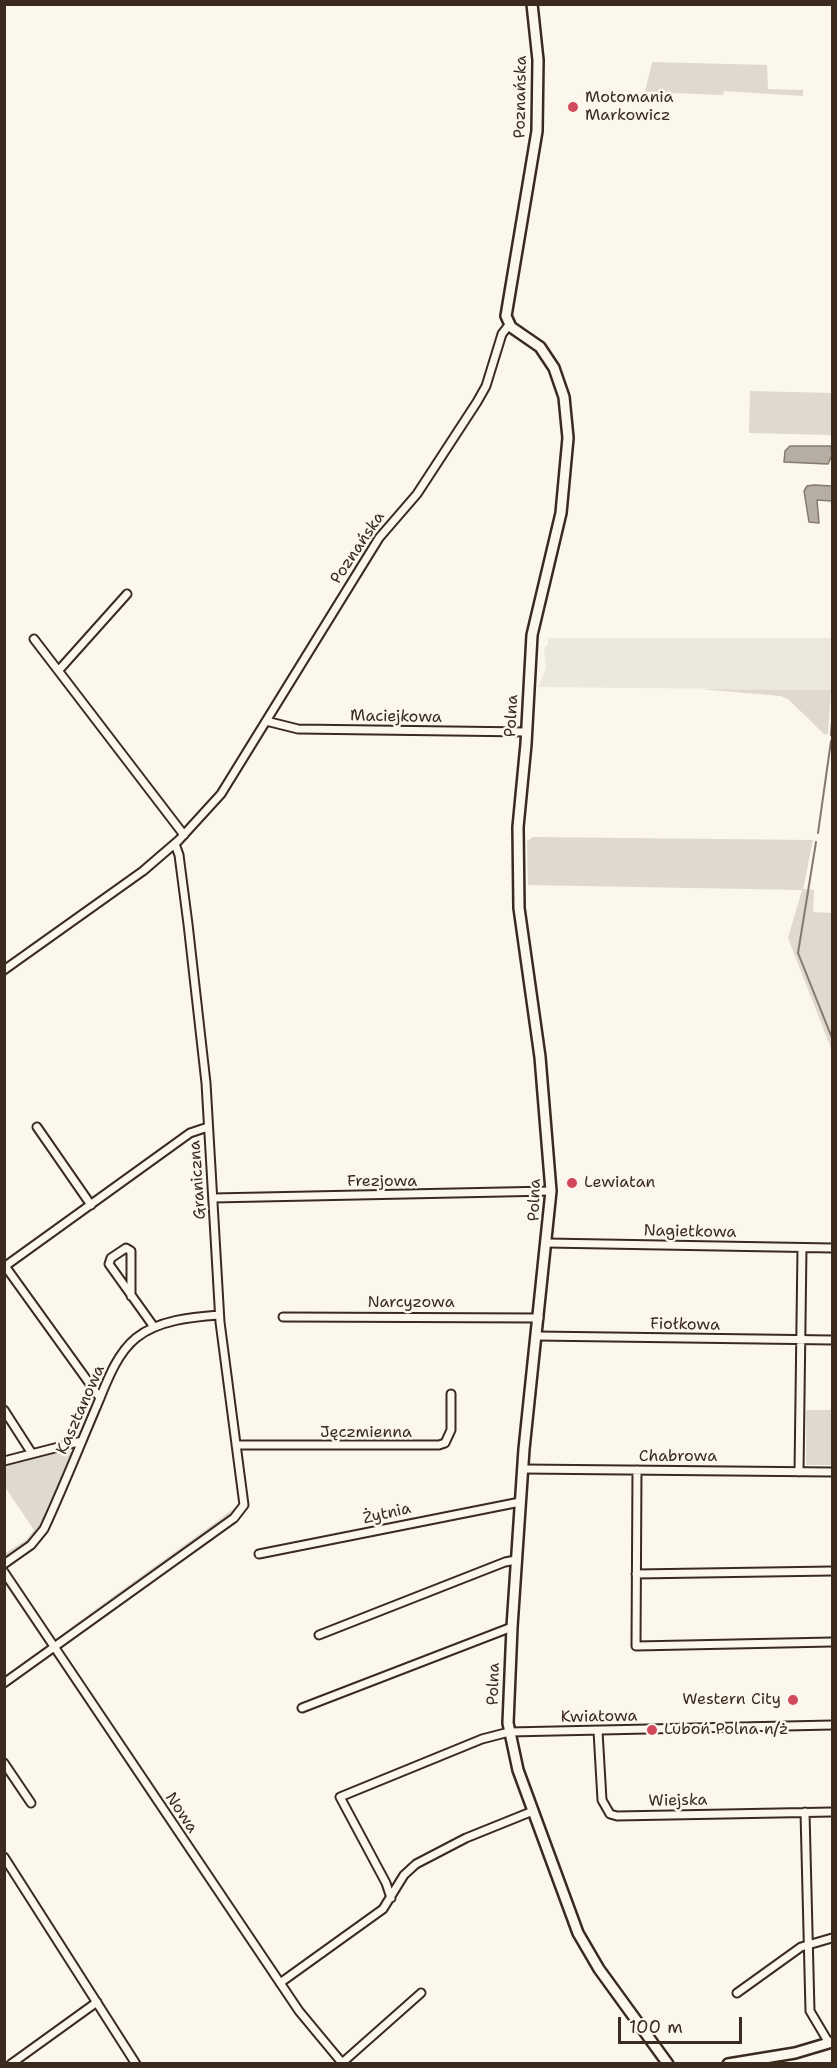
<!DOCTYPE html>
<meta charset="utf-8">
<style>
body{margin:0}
#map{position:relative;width:837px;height:2068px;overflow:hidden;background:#fbf7ec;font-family:"Shantell Sans",sans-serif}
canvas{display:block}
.frame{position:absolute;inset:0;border:6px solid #3b2a1e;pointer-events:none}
.scale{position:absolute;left:618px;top:2017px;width:124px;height:27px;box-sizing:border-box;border:3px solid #3b2a1e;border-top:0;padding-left:8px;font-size:18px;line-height:21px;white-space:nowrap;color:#3b2a1e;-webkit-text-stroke:4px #fbf7ec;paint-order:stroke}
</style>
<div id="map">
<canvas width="837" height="2068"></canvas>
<div class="frame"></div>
<div class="scale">100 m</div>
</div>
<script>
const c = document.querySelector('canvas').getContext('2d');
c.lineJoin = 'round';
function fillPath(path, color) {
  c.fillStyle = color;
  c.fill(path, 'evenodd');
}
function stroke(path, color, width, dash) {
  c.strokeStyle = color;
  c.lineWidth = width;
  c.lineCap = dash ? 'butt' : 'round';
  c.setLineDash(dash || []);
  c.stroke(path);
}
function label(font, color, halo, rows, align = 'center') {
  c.font = font + ' "Shantell Sans",sans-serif';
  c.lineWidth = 5;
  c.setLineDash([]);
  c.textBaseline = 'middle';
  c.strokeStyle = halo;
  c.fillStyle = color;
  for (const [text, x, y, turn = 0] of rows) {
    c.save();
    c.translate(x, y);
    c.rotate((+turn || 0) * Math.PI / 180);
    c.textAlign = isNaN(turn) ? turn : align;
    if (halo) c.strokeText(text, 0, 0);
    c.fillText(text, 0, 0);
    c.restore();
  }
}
fillPath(new Path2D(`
 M548 638H832V690L538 687 546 668 544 648 548 645Z`), '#ede8dd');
fillPath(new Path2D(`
 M652 62 767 65 768 89 803 90V96L724 91 723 95 645 92Z
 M750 391 832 393V435L749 433Z
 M699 689 831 690 828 734H824L788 699 781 696Z
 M533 837 813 840 803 889 814 890 813 912 832 913V1051L788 938 802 890 528 885 527 841Z
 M806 1410H832V1465H806Z
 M68 1448 72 1454 38 1531 29 1541 5 1557V1553L26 1540 34 1530 5 1487 4 1465Z
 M239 1497 238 1509 232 1515 68 1629 216 1522 238 1505Z`), '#dfd9ce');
const water = new Path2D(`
 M790 446H831L832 455 828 464 784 462 785 451Z
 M814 485 832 486V501L817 500 819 523 809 522 804 491 807 486Z`);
fillPath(water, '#b6aea2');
stroke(water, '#85796d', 1.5);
stroke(new Path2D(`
 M831 735 832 722
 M818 833 831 741
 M816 842 798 953 832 1038`), '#85796d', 2);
const street = new Path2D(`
 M34 639 184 835
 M59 670 127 594
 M266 721 298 729 527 732
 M4 970 143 871 179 840 221 794 379 538 417 494 477 402 486 386 502 334 509 325
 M37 1127 91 1205
 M213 1198 551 1191
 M547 1243 832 1248
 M5 1266 100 1398
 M4 1267 190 1133 208 1127
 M131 1296V1251L126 1248 111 1258 109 1264 154 1327
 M283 1317 539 1318
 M537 1336 832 1340
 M4 1410 31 1452
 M236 1445H439L445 1443 451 1430V1394
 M4 1461 82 1441
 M523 1469 832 1472
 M637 1470 636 1646 832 1642
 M799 1472 802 1248
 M259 1554 520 1502
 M4 1564 31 1545 44 1529C62 1490 78 1450 95 1410 105 1387 115 1355 136 1338 158 1320 192 1317 219 1315
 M4 1572 299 2011 343 2064
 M636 1574 832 1571
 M319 1635 505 1562 516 1560
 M4 1683 234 1518 244 1505 220 1322 206 1083 188 924 179 855 175 844
 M302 1708 512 1627
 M598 1731 602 1800 610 1814 617 1816 832 1812
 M4 1763 31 1803
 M805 1812 810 2011 829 2043
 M4 1857 136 2064
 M391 1898 386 1883 340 1797 482 1739 509 1732 832 1725
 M280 1983 383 1909 404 1875 416 1864 466 1838 533 1811
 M737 1993 801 1947 832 1938
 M342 2063 421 1993
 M11 2064 97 2002`);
const secondary = new Path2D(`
 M532 4 538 60 537 131 506 316 511 327 540 347 554 368 564 397 568 438 561 513 532 635 526 744 518 827 519 908 540 1057 551 1191 524 1449 512 1627 508 1723 518 1770 578 1933 599 1969 668 2064
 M728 2064 795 2053 832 2042`);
stroke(street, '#3b2a1e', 11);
stroke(secondary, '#3b2a1e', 14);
stroke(street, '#fbf7ec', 7);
stroke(secondary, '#fbf7ec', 9);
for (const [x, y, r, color] of [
 [573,107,6,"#d1495b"],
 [572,1183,6,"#d1495b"],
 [793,1700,6,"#d1495b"],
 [652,1730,6,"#d1495b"]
]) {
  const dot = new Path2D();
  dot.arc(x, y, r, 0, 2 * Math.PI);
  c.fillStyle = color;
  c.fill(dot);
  stroke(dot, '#fbf7ec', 2);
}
label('16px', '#3b2a1e', '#fbf7ec', [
 ["Poznańska",521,97,-89],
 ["Poznańska",358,548,-56],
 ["Polna",512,716,-87],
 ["Maciejkowa",396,717,1],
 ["Graniczna",198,1180,-94],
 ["Frezjowa",382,1182],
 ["Polna",535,1200,-88],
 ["Nagietkowa",690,1232,1],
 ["Narcyzowa",411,1303],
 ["Fiołkowa",685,1325,1],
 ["Kasztanowa",81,1410,-66],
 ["Jęczmienna",366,1433],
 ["Chabrowa",678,1457],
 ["Żytnia",387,1514,-13],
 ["Polna",494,1684,-88],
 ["Kwiatowa",599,1717,-1],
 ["Wiejska",678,1801,-1],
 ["Nowa",181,1813,56]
]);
label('16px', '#3b2a1e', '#fbf7ec', [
 ["Motomania",585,98],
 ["Markowicz",585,116],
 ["Lewiatan",584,1183],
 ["Western City",781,1700,"right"],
 ["Luboń Polna n/ż",664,1730]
], 'left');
</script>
